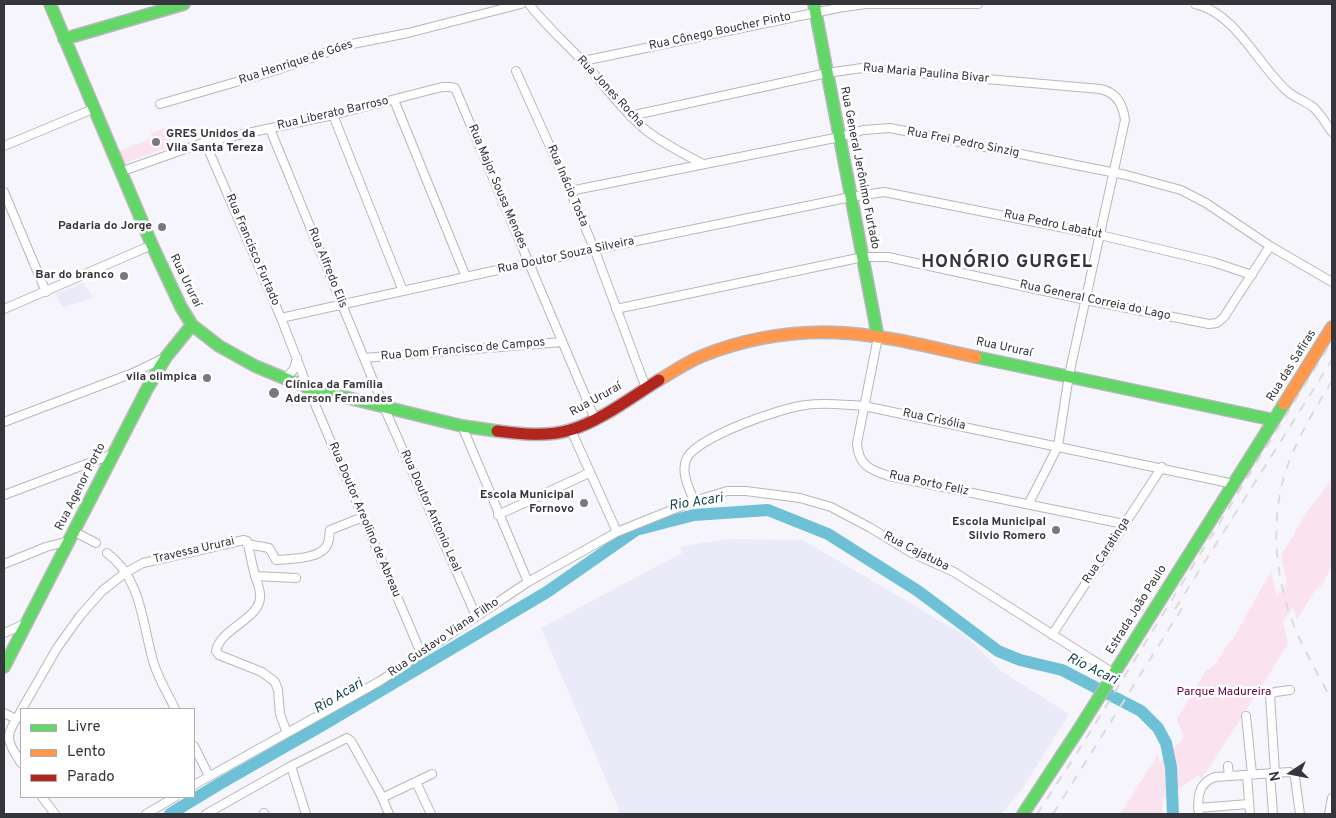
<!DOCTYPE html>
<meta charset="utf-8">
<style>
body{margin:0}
#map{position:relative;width:1336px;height:818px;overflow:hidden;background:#f5f5fb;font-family:Overpass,sans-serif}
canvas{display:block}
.frame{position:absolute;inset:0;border:5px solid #35353c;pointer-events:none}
.legend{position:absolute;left:20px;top:708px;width:175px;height:90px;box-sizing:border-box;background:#fff;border:1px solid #aeaeb1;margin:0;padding:6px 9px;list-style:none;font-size:15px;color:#35353c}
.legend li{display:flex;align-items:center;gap:10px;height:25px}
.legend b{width:25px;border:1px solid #aeaeb1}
.north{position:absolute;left:1266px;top:748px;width:50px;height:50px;-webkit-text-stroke:4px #fff;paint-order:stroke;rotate:259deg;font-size:14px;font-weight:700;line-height:20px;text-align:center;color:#35353c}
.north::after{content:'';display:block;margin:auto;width:18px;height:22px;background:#35353c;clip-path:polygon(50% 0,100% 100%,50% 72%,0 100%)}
</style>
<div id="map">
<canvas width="1336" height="818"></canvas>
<div class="frame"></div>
<ul class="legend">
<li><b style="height:6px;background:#63d668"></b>Livre</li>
<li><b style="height:6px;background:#ff974d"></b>Lento</li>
<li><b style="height:6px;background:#b3261e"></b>Parado</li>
</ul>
<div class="north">N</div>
</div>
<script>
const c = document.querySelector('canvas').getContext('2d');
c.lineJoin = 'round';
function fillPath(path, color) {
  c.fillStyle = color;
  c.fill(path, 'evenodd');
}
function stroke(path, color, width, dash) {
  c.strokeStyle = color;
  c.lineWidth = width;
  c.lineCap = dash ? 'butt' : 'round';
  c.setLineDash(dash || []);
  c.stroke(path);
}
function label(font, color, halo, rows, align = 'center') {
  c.font = font + ' Overpass,sans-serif';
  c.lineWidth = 5;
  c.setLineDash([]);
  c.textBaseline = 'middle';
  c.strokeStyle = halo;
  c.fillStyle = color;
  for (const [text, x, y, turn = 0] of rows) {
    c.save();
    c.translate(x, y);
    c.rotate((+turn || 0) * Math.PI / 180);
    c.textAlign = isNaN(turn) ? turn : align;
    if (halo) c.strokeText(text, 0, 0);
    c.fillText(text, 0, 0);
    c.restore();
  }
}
fillPath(new Path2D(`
 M83 283 94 298 63 307 55 294Z
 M726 539 803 540 966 636 1001 671 1069 714 1021 791 1001 814H621L541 628 682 553 680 547Z`), '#eaeaf8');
fillPath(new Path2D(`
 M165 128 172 146 125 163 119 151 152 138 151 133Z
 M1332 479V567L1321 586 1315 590 1297 620 1293 607 1283 622 1288 643 1287 646 1209 768 1201 779 1199 775 1162 800 1163 814H1120L1158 755 1160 762 1184 738 1177 719 1206 671 1214 666 1228 644 1233 639 1271 571 1277 597 1287 582 1281 555 1295 533V531L1309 509Z`), '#fae3ef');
stroke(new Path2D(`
 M170 814 221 783 321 726 547 592 636 530 694 515 768 510 828 534 918 591 998 651 1020 660 1062 670 1141 711 1158 728 1166 743 1171 767 1173 814`), '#6ec0d6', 12);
const street = new Path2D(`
 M529 4C546 26 566 43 584 63 605 85 623 112 647 131 664 144 684 154 703 164
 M1195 4C1236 13 1257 64 1287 91 1295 98 1305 101 1313 107 1321 114 1326 124 1332 132
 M583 61 838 8 865 4H978
 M516 71 570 191 595 251 646 388
 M394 100 466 277
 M160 104 274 71 347 45 408 33 521 4
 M333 115 403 291
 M630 116 827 73 862 68 1100 89C1116 92 1123 104 1125 120L1069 375 1058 446 1029 503
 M270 129 384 407 476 616
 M205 142 281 318 308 388 421 653
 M4 146 93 109
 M120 172 205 142 333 115 442 87H450L455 88 595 419
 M570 191 840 137 863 130 890 128 1126 175 1181 190 1206 203 1270 246 1332 282
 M4 192 46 292
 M4 309 152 245
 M616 309 863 257H888L1086 300 1209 324 1217 323 1224 317 1270 246
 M281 318 529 263 851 197 884 192 1100 235 1213 262 1252 275
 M878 337 857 443C858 465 870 470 889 476L1124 524
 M364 358 562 342
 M285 379 294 369 297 358
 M4 422 133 373 166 357
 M462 426 528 582
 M571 430 617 532
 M4 495 113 454
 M694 501C689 488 681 473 686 460 693 438 783 407 806 405 825 402 845 405 864 406L1234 484
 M498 515 589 473
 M73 531 96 543
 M247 544 269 548 276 560C290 559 321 559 327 545 330 540 329 535 330 530L363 517
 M107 553C143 580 142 626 154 664 159 680 168 694 175 709
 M4 564 46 547 69 541
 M255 576 296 578
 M4 633 27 623
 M1052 635 1162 467
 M22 709 57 648 80 616 102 591 125 573 143 563 244 540 247 541C250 553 252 564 255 576 257 582 260 588 260 595 262 619 221 627 216 651L219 655 262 672 275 682 278 690 280 714 287 733
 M21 711C5 738 5 737 21 763
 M4 713 16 719
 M1246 716 1252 774
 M194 746 209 776
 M291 766 306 814
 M1228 766 1229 776
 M1270 773 1273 814
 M1275 773 1270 695 1275 692 1290 690
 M1247 775 1250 814
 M416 782 431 814
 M194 785 380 681 528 582 617 532 694 501 727 491H746L800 498 831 507 869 527 912 553 954 572 1113 673
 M42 797 55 814
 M382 798 432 774
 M1198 808 1249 804
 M264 813V814
 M146 814 175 797
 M206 814 291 766 347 738 351 741 381 795 389 814
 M1199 814C1197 798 1198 783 1215 777L1290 772 1294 774 1295 778 1300 814
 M1329 814 1332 798`);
const fast = new Path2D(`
 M50 4 152 245 181 307 192 325 219 346 255 366 308 388 462 426 497 431
 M814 4 878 337
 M64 39 184 4
 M976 357 1274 420
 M4 667 147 389 166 357 192 325
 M1023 814 1079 729 1284 404`);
const slow = new Path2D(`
 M659 380C673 372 687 362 702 356 747 338 797 330 845 333 889 336 933 348 976 357
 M1284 404 1332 327`);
const jam = new Path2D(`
 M497 431C520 434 547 437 570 430 599 422 633 396 659 380`);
stroke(street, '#b7b7bc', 10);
stroke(fast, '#b7b7bc', 14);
stroke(slow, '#b7b7bc', 14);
stroke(jam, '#b7b7bc', 14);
stroke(street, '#fefefe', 8);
stroke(fast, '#63d668', 11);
stroke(slow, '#ff974d', 11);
stroke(jam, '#b3261e', 11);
stroke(new Path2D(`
 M1332 381C1316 407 1300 433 1289 462 1269 513 1274 576 1294 626 1305 652 1319 676 1332 701
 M1175 609 1332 360
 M1037 814 1077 753 1332 341
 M1053 814 1184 605`), '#dbdbdd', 2, [9, 9]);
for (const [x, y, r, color] of [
 [156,142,5,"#78787f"],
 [162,227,5,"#78787f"],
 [124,276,5,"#78787f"],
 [207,378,5,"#78787f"],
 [274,393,6,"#78787f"],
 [584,503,5,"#78787f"],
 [1056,530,5,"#78787f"]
]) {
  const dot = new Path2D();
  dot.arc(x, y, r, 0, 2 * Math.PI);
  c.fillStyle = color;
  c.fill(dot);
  stroke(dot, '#fff', 2);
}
label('12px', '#35353c', '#fff', [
 ["Rua Cônego Boucher Pinto",720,32,-12],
 ["Rua Henrique de Góes",296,63,-18],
 ["Rua Maria Paulina Bivar",926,74,5],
 ["Rua Jones Rocha",610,92,47],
 ["Rua Liberato Barroso",333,114,-13],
 ["Rua Frei Pedro Sinzig",963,143,11],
 ["Rua General Jerônimo Furtado",859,168,79],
 ["Rua Inácio Tosta",567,186,67],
 ["Rua Major Sousa Mendes",497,187,67],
 ["Rua Pedro Labatut",1053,225,12],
 ["Rua Francisco Furtado",252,250,67],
 ["Rua Doutor Souza Silveira",566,256,-12],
 ["Rua Alfredo Elis",327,268,68],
 ["Rua Ururaí",185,281,64],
 ["Rua General Correia do Lago",1095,301,12],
 ["Rua Ururaí",1004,348,12],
 ["Rua Dom Francisco de Campos",463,350,-5],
 ["Rua das Safiras",1292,366,-58],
 ["Rua Ururaí",596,400,-29],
 ["Rua Crisólia",934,420,12],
 ["Rua Porto Feliz",929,484,12],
 ["Rua Agenor Porto",81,487,-63],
 ["Rua Doutor Antonio Leal",430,511,66],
 ["Rua Doutor Areolino de Abreau",364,520,67],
 ["Travessa Ururai",194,551,-13],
 ["Rua Caratinga",1107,551,-57],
 ["Rua Cajatuba",916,552,27],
 ["Estrada João Paulo",1137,610,-58],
 ["Rua Gustavo Viana Filho",444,638,-34]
]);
label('bold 12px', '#35353c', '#fff', [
 ["GRES Unidos da",166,135,"left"],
 ["Vila Santa Tereza",166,149,"left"],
 ["Padaria do Jorge",152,227],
 ["Bar do branco",114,276],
 ["vila olimpica",197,378],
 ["Clínica da Família",285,386,"left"],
 ["Aderson Fernandes",285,400,"left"],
 ["Escola Municipal",574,496],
 ["Fornovo",574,510],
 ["Escola Municipal",1046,523],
 ["Silvio Romero",1046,537]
], 'right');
label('12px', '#6b0540', '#fff', [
 ["Parque Madureira",1224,693]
]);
label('italic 14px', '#184955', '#fff', [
 ["Rio Acari",696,503,-9],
 ["Rio Acari",1092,670,26],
 ["Rio Acari",339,697,-31]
]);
c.letterSpacing = '1px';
label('bold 18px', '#35353c', '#fff', [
 ["HONÓRIO GURGEL",1007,263]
]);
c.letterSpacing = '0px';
</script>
